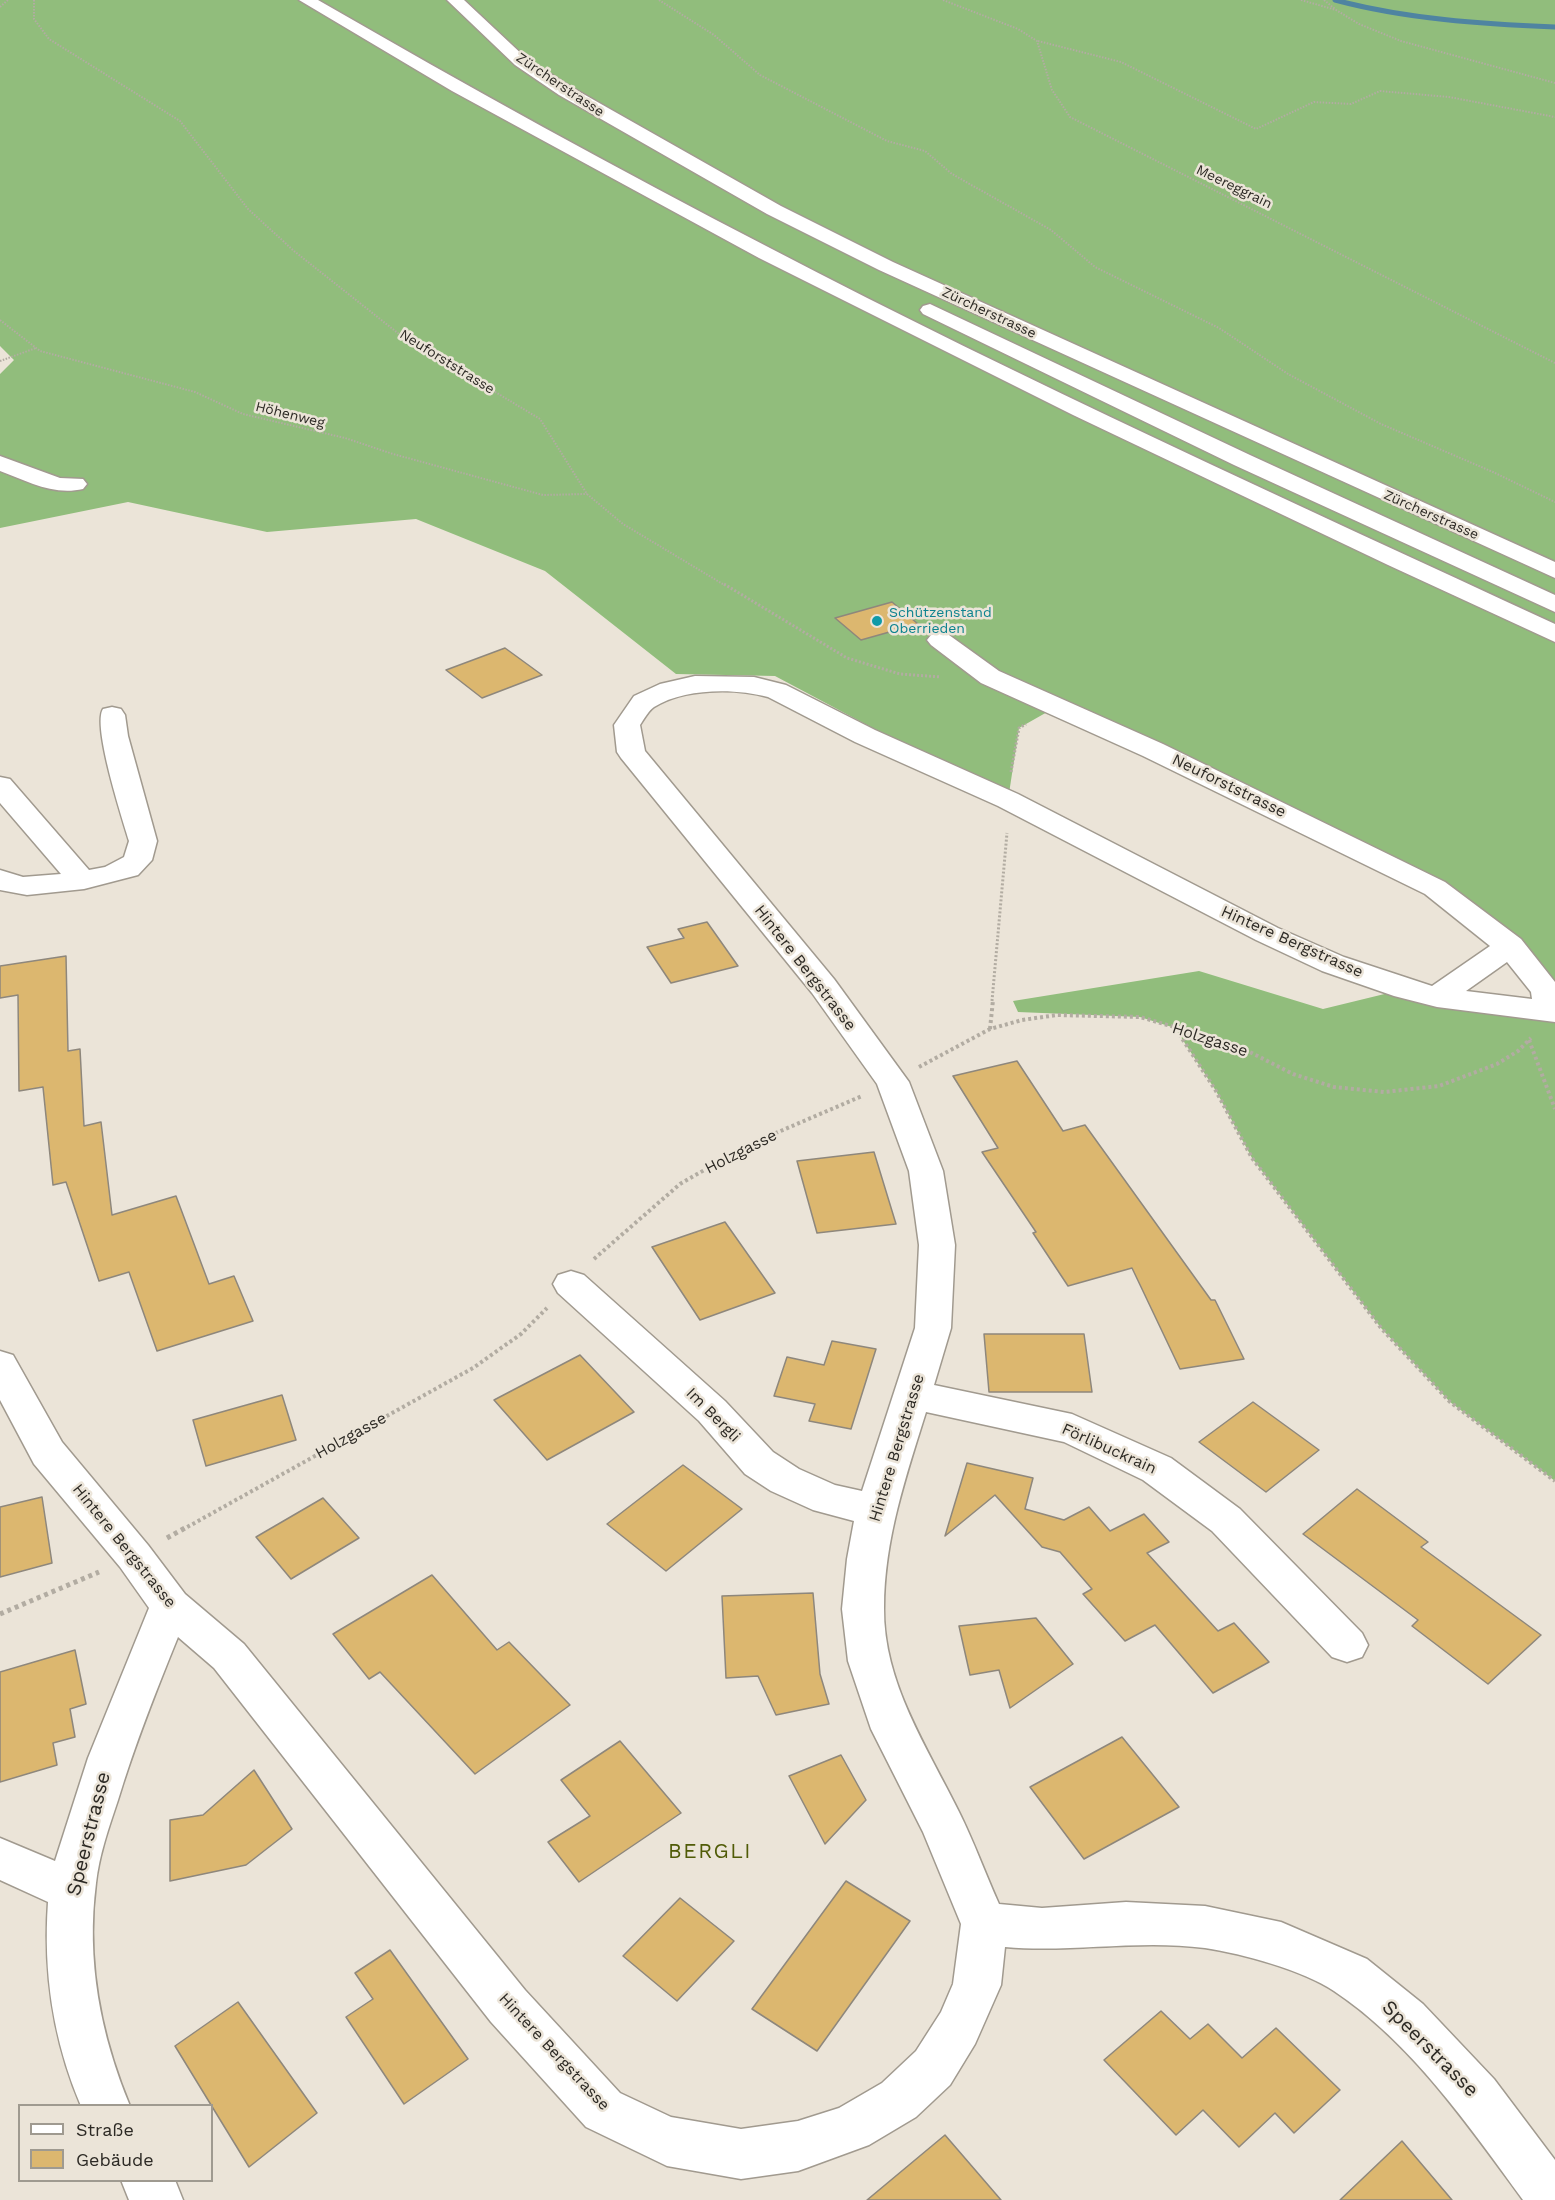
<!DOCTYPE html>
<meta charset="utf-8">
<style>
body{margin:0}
#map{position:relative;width:1555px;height:2200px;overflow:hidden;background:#ebe4d8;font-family:"Work Sans",sans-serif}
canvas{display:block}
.legend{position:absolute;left:18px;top:2104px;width:195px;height:78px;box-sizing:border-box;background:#ebe4d8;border:2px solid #9f9a90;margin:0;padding:8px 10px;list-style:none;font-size:18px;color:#2d2a25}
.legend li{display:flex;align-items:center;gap:12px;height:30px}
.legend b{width:30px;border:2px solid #9f9a90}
</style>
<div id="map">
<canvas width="1555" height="2200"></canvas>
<ul class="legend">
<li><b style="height:8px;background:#fff"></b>Straße</li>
<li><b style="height:16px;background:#dcb76f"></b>Gebäude</li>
</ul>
</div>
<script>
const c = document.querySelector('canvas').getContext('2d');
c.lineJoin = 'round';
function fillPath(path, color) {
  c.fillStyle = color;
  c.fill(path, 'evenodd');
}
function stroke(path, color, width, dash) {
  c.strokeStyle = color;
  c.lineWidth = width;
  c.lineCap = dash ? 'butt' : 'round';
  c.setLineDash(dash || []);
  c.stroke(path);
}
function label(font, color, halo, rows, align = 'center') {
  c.font = font + ' "Work Sans",sans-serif';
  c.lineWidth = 5;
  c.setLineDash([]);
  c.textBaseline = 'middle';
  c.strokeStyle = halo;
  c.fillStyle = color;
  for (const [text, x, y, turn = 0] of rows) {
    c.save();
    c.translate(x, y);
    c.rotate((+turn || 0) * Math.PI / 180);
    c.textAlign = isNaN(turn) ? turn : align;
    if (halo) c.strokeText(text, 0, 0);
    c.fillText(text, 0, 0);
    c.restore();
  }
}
fillPath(new Path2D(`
 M0 0H1555V1481L1450 1402 1381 1328 1252 1158 1216 1091 1175 1028 1140 1017 1018 1012 1013 1001 1199 971 1323 1009 1405 989 1549 1011 1478 920 1056 707 1019 728 1008 800 775 676 676 674 545 571 416 519 267 532 128 502 0 528V374L14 360 0 346Z`), '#91bd7c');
stroke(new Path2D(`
 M1335 0C1406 19 1482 24 1555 27`), '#4f84a1', 5);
const building = new Path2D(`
 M892 602 918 624 861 640 835 618Z
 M505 648 542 675 482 698 446 670Z
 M707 922 738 966 671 983 647 947 684 938 678 929Z
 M66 956 68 1051 80 1049 84 1126 101 1122 112 1215 176 1196 209 1284 234 1276 253 1321 157 1351 129 1272 99 1281 66 1182 53 1185 43 1087 19 1091 18 995 0 998V966Z
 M1017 1061 1063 1131 1085 1125 1211 1300H1215L1244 1359 1180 1369 1132 1268 1068 1286 1033 1233 1036 1232 982 1152 998 1148 953 1076Z
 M874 1152 896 1224 817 1233 797 1161Z
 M725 1222 775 1293 700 1320 652 1247Z
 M984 1334H1084L1092 1392H989Z
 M832 1341 876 1349 851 1429 809 1421 815 1404 774 1396 787 1357 824 1365Z
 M580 1355 634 1412 547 1460 494 1400Z
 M282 1395 296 1440 206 1466 193 1420Z
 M1253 1402 1319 1450 1266 1492 1199 1442Z
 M967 1463 1033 1478 1025 1509 1064 1520 1089 1507 1110 1531 1144 1514 1169 1542 1147 1553 1218 1631 1234 1623 1269 1662 1213 1693 1155 1625 1125 1641 1083 1594 1092 1589 1060 1552 1042 1547 995 1495 945 1536Z
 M683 1465 742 1509 666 1571 607 1524Z
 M1357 1489 1428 1542 1421 1547 1541 1635 1488 1684 1412 1626 1418 1620 1303 1534Z
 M42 1497 52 1563 0 1577V1507Z
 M323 1498 359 1538 291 1579 256 1537Z
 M432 1575 497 1650 509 1642 570 1705 475 1774 380 1672 369 1679 333 1634Z
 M813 1593 820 1674 829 1704 776 1715 758 1676 726 1678 722 1596Z
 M1036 1618 1073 1664 1010 1708 999 1670 970 1675 959 1626Z
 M75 1650 86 1704 70 1709 75 1737 53 1743 57 1765 0 1782V1672Z
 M1122 1737 1179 1807 1084 1859 1030 1787Z
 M620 1741 681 1813 579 1882 548 1842 590 1816 561 1780Z
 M841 1755 866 1800 825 1844 789 1776Z
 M254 1770 292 1829 246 1865 170 1881V1820L203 1815Z
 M846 1881 910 1921 817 2051 752 2009Z
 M680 1898 734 1941 677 2001 623 1956Z
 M390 1950 468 2059 404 2104 346 2017 373 1999 355 1973Z
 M238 2002 317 2113 249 2167 175 2046Z
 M1161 2011 1190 2039 1208 2024 1242 2058 1276 2028 1340 2090 1294 2133 1275 2113 1239 2147 1203 2110 1176 2135 1104 2060Z
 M945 2135 1001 2200H867Z
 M1402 2141 1452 2200H1340Z`);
fillPath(building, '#dcb76f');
stroke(building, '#8e877c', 1.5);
const minor = new Path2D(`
 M447 0H464L527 59 571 87 781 206 893 262 1555 562V578L879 270 767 214 559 95 515 65Z
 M0 456 60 478 83 479 87 484 83 489C53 496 27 481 0 471Z
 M940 632 949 635 999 671 1163 744 1445 882 1521 939 1555 982V1022L1437 1007 1394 996 1322 971 1256 940 998 806 855 742 768 697C735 688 684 688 654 707 649 710 644 719 640 725L645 751 834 979 909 1082 943 1171 955 1245 951 1328 934 1385 1072 1414 1171 1458 1240 1509 1362 1633 1368 1645 1362 1657 1347 1662 1332 1657 1212 1531 1143 1480 1064 1442 926 1412C906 1476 884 1540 884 1608 883 1682 927 1747 959 1812 974 1842 985 1873 999 1904L1042 1908 1126 1902 1205 1906 1281 1922 1367 1959 1423 2004 1494 2079 1555 2160V2200H1523C1469 2126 1411 2042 1334 1991 1302 1970 1244 1954 1205 1948 1138 1939 1071 1953 1005 1947L1001 1985 975 2044 950 2085 916 2117 869 2145 798 2171 741 2179 667 2166 586 2127 491 2022 214 1668 178 1637C156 1691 135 1744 118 1800 109 1827 99 1855 96 1883 86 1960 100 2034 130 2106H81C53 2040 43 1973 48 1902L0 1880V1838L55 1861 88 1758 149 1608 120 1567 34 1464 0 1400V1351L13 1355 62 1442 148 1545 185 1594 244 1644 525 1990 620 2093 671 2117 741 2129 798 2121 839 2108 882 2083 916 2051 941 2012 953 1984 961 1924 923 1832 871 1729 848 1661 842 1609 847 1559 854 1521 813 1510 771 1491 745 1474 699 1421 558 1293 553 1284 558 1275 571 1271 584 1275 725 1401 773 1452 799 1469 835 1485 862 1491 915 1328 919 1245 909 1171 877 1084 812 993 621 758 617 752 614 725 634 696 660 684 695 676 754 677 786 685 875 730 1018 794 1278 928 1344 957 1432 986 1490 946 1425 894 1143 756 981 683 931 645 927 640 931 635ZM1507 962 1531 992 1532 999 1466 991Z
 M112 707 121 709 125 715 128 736 157 841 152 860 138 875 84 889 27 895 0 890V870L23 877 61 874 0 803V777L10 779 89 870 105 867 124 857 129 841C122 818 92 725 103 709Z
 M121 2180H175L183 2200H129Z`);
const highway = new Path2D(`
 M299 0H318C467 86 617 169 770 248 1027 382 1292 502 1555 624V642L1388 565 1073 415 759 258 452 91Z
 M930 304 1250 455 1555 595V612L1234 465 923 314 920 310 923 306Z`);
stroke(minor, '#a19a8f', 3);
stroke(highway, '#a19a8f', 3);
stroke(new Path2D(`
 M34 0V19L49 39 180 121 248 209 294 251 399 334 540 419 587 494 623 524 726 586
 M659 0 714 35 760 75 887 141 925 151 952 174 1051 230 1095 267 1219 328 1288 374 1381 424 1493 472 1555 502
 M943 0 1018 29 1037 41 1052 90 1070 117 1555 363
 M1301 0 1336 10 1359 24 1401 41 1555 83
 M1324 0 1335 9
 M0 7 8 0
 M1038 41 1121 62 1256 129 1314 102 1351 104 1380 91 1449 97 1555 117
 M0 320 40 351 195 392 243 414 345 438 393 454 543 495 587 494
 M0 361 36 348`), '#b2aca2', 2, [1.5, 1.5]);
stroke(new Path2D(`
 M724 584 847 658 900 674 941 677
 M1011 772 1019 728 1026 724
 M992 1001 1007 833`), '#b2aca2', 3, [2, 2]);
stroke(new Path2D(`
 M990 1029 993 1000
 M1176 1029 1216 1091 1252 1158 1381 1328 1450 1402 1555 1481
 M1529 1040 1555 1109
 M919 1067 990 1029 1022 1020 1057 1015 1140 1017 1236 1045 1293 1074 1334 1087 1384 1092 1439 1086 1497 1064 1518 1051 1531 1038
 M594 1259 680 1184 748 1145 862 1096
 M182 1530 473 1368 521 1334 547 1308`), '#b2aca2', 4, [3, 3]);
stroke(new Path2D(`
 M167 1538 185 1528
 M0 1614 99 1572`), '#b2aca2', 5, [4, 4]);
fillPath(minor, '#fff');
fillPath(highway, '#fff');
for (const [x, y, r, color] of [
 [877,621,6,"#0f9aa8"]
]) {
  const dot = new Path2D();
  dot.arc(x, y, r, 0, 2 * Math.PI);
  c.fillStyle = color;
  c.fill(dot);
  stroke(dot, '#ebe4d8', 2);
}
label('14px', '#2d2a25', '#ebe4d8', [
 ["Zürcherstrasse",560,85,34],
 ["Meereggrain",1234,187,26],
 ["Zürcherstrasse",989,313,25],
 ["Neuforststrasse",447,362,32],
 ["Höhenweg",290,415,14],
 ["Zürcherstrasse",1431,515,24]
]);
label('14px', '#0d838f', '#ebe4d8', [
 ["Schützenstand",889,613],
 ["Oberrieden",889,629]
], 'left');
label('16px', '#2d2a25', '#ebe4d8', [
 ["Neuforststrasse",1229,786,26],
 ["Hintere Bergstrasse",1292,942,24],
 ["Hintere Bergstrasse",805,968,52],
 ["Holzgasse",1210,1040,18],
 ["Holzgasse",741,1152,-27],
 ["Im Bergli",713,1415,45],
 ["Holzgasse",351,1436,-29],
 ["Hintere Bergstrasse",897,1448,-73],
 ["Förlibuckrain",1109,1449,24],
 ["Hintere Bergstrasse",124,1546,51],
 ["Hintere Bergstrasse",554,2052,47]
]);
label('20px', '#2d2a25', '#ebe4d8', [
 ["Speerstrasse",89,1834,-76],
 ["Speerstrasse",1430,2049,45]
]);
c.letterSpacing = '1.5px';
label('21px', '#505b07', '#ebe4d8', [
 ["BERGLI",710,1852]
]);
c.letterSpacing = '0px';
</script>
